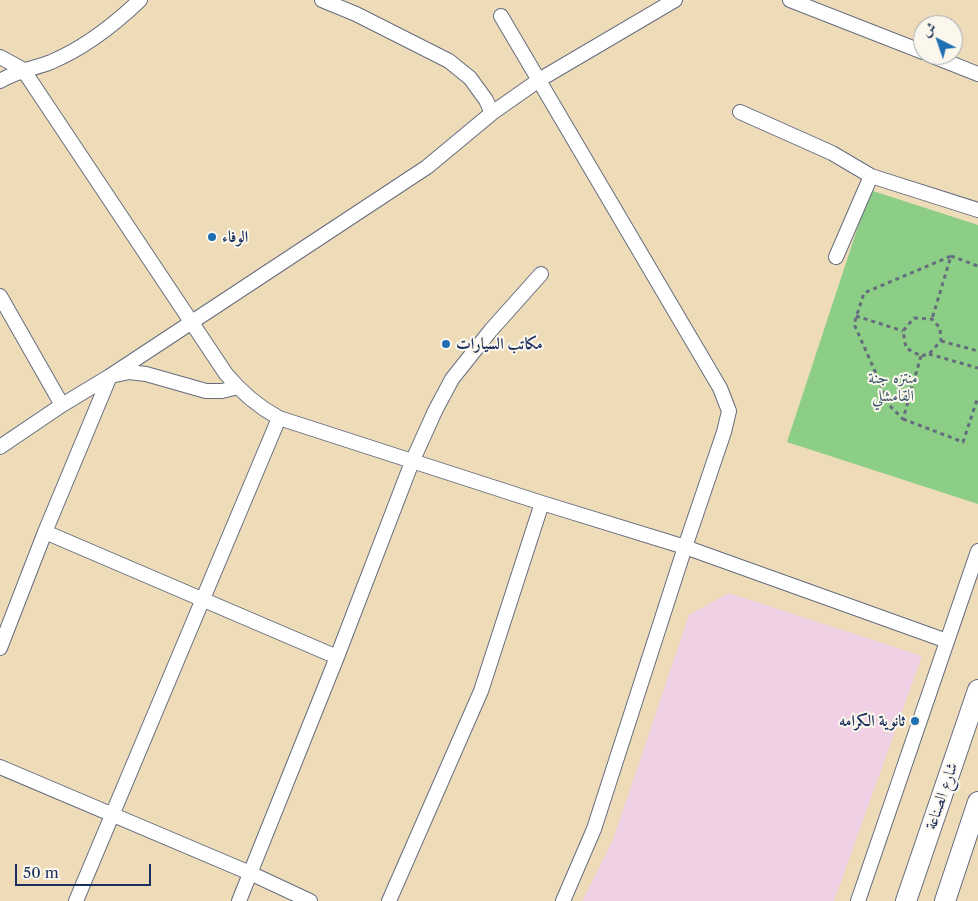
<!DOCTYPE html>
<meta charset="utf-8">
<style>
body{margin:0}
#map{position:relative;width:978px;height:901px;overflow:hidden;background:#eedcb9;font-family:"Libre Caslon Text",Amiri,serif}
canvas{display:block}
.north{position:absolute;left:913px;top:15px;width:50px;height:50px;box-sizing:border-box;background:#fbf7ec;border:1px solid #a1a7b3;border-radius:50%;rotate:319deg;font-size:14px;font-weight:700;line-height:20px;text-align:center;color:#1b2f5e}
.north::after{content:'';display:block;margin:auto;width:18px;height:22px;background:#1f6fb2;clip-path:polygon(50% 0,100% 100%,50% 72%,0 100%)}
.scale{position:absolute;left:15px;top:864px;width:136px;height:22px;box-sizing:border-box;border:2px solid #1b2f5e;border-top:0;padding-left:6px;font-size:15px;line-height:18px;white-space:nowrap;color:#1b2f5e;-webkit-text-stroke:4px #fbf7ec;paint-order:stroke}
</style>
<div id="map">
<canvas width="978" height="901"></canvas>
<div class="north">ش</div>
<div class="scale">50 m</div>
</div>
<script>
const c = document.querySelector('canvas').getContext('2d');
c.lineJoin = 'round';
function fillPath(path, color) {
  c.fillStyle = color;
  c.fill(path, 'evenodd');
}
function stroke(path, color, width, dash) {
  c.strokeStyle = color;
  c.lineWidth = width;
  c.lineCap = dash ? 'butt' : 'round';
  c.setLineDash(dash || []);
  c.stroke(path);
}
function label(font, color, halo, rows, align = 'center') {
  c.font = font + ' "Libre Caslon Text",Amiri,serif';
  c.lineWidth = 4;
  c.setLineDash([]);
  c.textBaseline = 'middle';
  c.strokeStyle = halo;
  c.fillStyle = color;
  for (const [text, x, y, turn = 0] of rows) {
    c.save();
    c.translate(x, y);
    c.rotate((+turn || 0) * Math.PI / 180);
    c.textAlign = isNaN(turn) ? turn : align;
    if (halo) c.strokeText(text, 0, 0);
    c.fillText(text, 0, 0);
    c.restore();
  }
}
fillPath(new Path2D(`
 M729 593 922 656 834 901H582L613 840 689 615Z`), '#f0d0e5');
fillPath(new Path2D(`
 M870 190 978 225V504L787 442Z`), '#8cce86');
const street = new Path2D(`
 M322 0 356 14 449 61 470 78 486 100 492 113
 M790 0 923 52
 M501 16 720 388 729 411 724 432 685 547 594 829 563 901
 M930 55 978 74
 M0 57 22 69 30 80 226 374C241 392 257 406 279 418L542 503 685 547 947 641
 M0 81C16 71 33 69 51 62 84 48 115 24 140 0
 M740 112 832 153 871 176 978 210
 M836 257 871 176
 M0 296 62 405
 M0 447 62 405 110 376 120 374 129 372 146 374 206 391H222L238 387
 M45 532 337 657
 M0 648 45 532 110 376 427 167 492 113 539 80 675 0
 M0 767 250 873 310 901
 M76 901 279 418
 M239 901 337 657 412 462 435 411 452 379 491 330 541 274
 M389 901 481 691 542 503
 M858 901 978 551`);
const secondary = new Path2D(`
 M906 901 978 690
 M945 901 978 802`);
stroke(street, '#656c7e', 16);
stroke(secondary, '#656c7e', 22);
stroke(new Path2D(`
 M951 256 978 266
 M856 316 903 331
 M914 318 932 319 940 328 941 341 929 354 921 356 906 348 903 331Z
 M941 341 978 351
 M929 354 978 368
 M921 356 903 419 891 407 854 324 864 293 951 256 932 319
 M903 419 963 442 978 397`), '#656c7e', 3, [4, 4]);
stroke(street, '#fff', 14);
stroke(secondary, '#fff', 20);
for (const [x, y, r, color] of [
 [212,237,5,"#1f6fb2"],
 [446,344,5,"#1f6fb2"],
 [915,721,5,"#1f6fb2"]
]) {
  const dot = new Path2D();
  dot.arc(x, y, r, 0, 2 * Math.PI);
  c.fillStyle = color;
  c.fill(dot);
  stroke(dot, '#fbf7ec', 2);
}
label('bold 16px', '#1b2f5e', '#fbf7ec', [
 ["الوفاء",222,237],
 ["مكاتب السيارات",456,344],
 ["ثانوية الكرامه",905,721,"right"]
], 'left');
label('16px', '#375768', '#fbf7ec', [
 ["منتزه جنة",893,378],
 ["القامشلي",893,396]
]);
label('16px', '#1b2f5e', '#fbf7ec', [
 ["شارع الصناعة",942,796,-71]
]);
</script>
